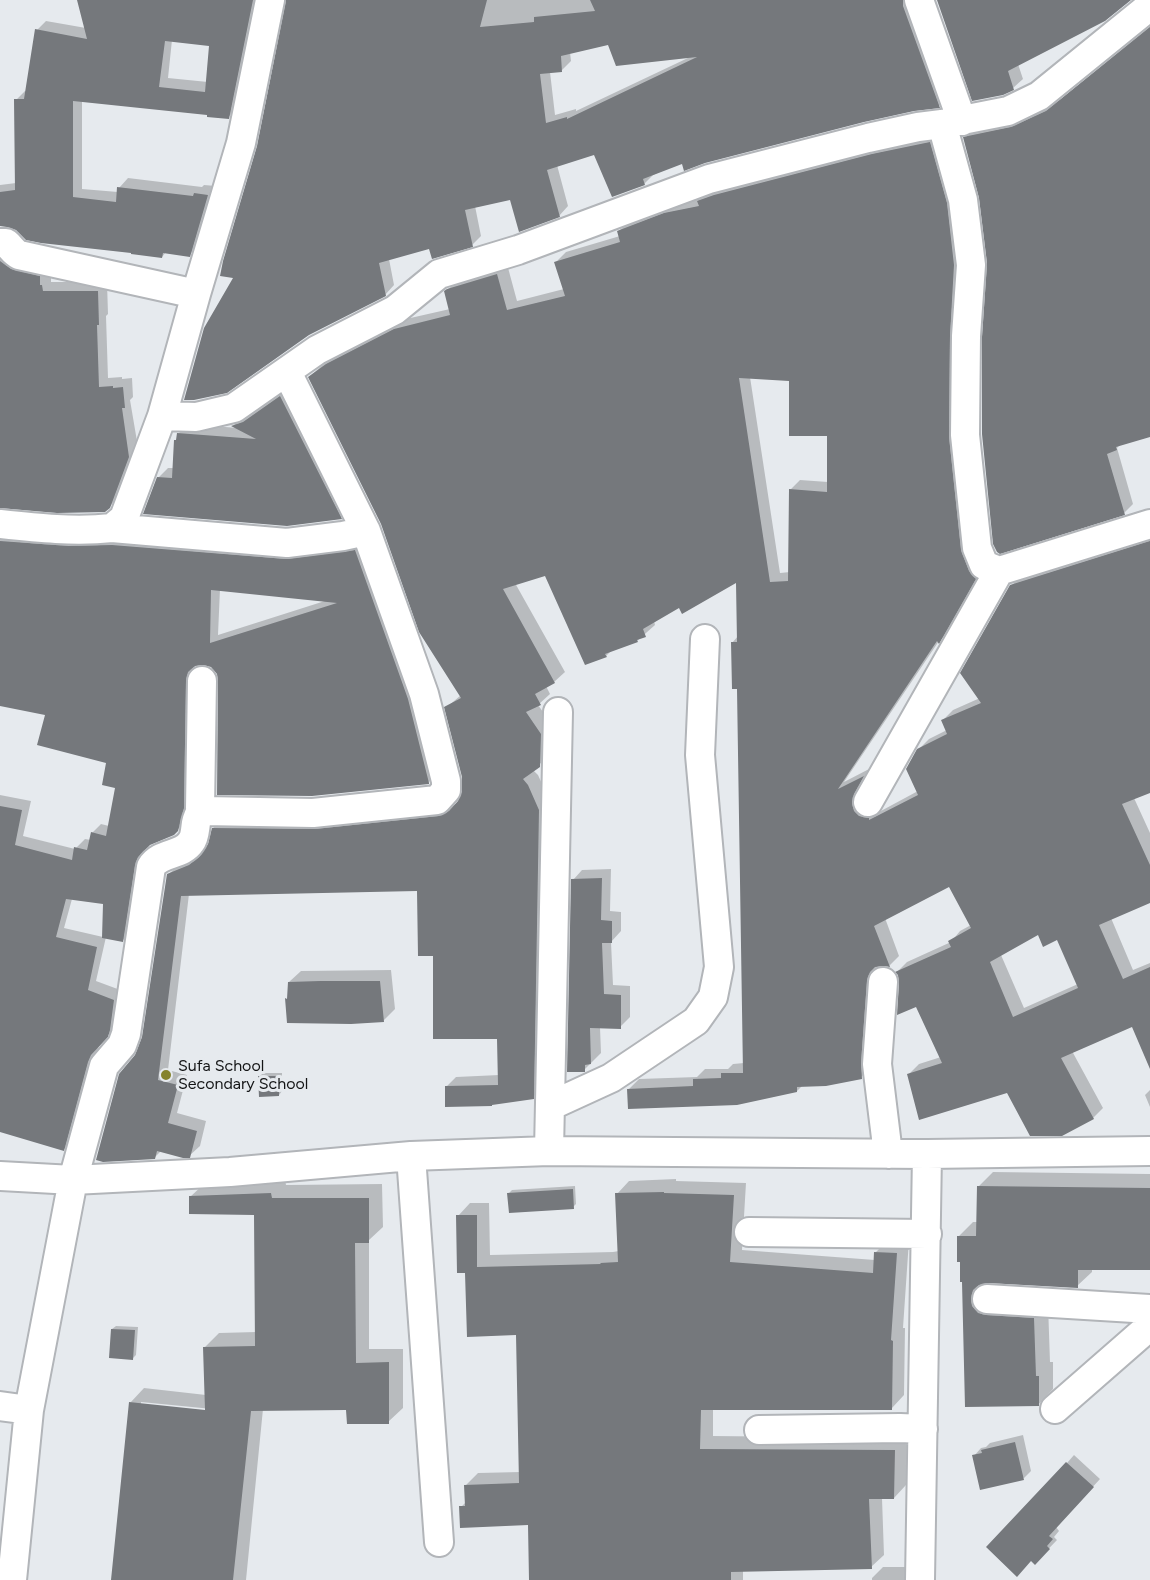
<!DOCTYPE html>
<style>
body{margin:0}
canvas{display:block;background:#e6eaee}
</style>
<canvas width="1150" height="1580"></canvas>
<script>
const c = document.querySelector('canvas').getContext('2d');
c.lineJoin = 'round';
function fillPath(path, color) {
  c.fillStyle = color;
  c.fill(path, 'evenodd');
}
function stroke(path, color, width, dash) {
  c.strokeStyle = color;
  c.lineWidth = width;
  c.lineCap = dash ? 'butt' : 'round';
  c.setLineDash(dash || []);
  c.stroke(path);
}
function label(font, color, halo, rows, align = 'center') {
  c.font = font + ' Figtree,sans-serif';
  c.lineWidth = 6;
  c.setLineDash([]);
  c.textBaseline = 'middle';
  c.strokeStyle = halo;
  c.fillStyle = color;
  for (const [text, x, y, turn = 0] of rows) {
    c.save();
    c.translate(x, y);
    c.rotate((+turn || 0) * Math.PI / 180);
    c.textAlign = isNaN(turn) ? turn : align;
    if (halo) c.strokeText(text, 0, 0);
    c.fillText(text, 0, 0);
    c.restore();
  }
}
fillPath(new Path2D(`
 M79 0H260L238 108 228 117 209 114 82 100V189L118 192 119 188 128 178 202 187 204 185 216 186 199 246 189 255 166 252 162 257 18 229 6 225 0 226V185L16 183V100L25 91H27L37 30 46 21 86 28ZM172 40 211 44 208 82 168 78Z
 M287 0H914L948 97 939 106 914 109 682 162 653 175 644 184 595 153 557 165 568 206 559 216 511 198 475 206 481 236 472 245 430 248 389 259 394 285 385 295 236 277 259 147ZM609 43 690 57 576 111V109L555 115 550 72 562 70 571 61 570 52Z
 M938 0H1129L1018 64 1023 79 1013 88Z
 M1150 26V414L1117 448 1133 504 1124 513 989 263 981 198 964 137 974 128 1022 118 1060 100Z
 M940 133 956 192 985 568 949 632 939 641 844 782 871 768 879 812 918 791V750L929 739 947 730 943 720 953 710 980 698 1011 586 1022 575 1150 535V791L1134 798 1150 833V902L1111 918 1133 970 1150 963V1067L1133 1025 1072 1051 1103 1108 1093 1118 1008 1091 909 1074 919 1064 941 1057 917 1005 901 983 897 972 907 962 951 942 960 931 971 925 950 885 885 918 899 956 889 966 878 965 876 969 870 1052 872 1067 861 1077 803 1085 797 1091 629 1089 639 1079 697 1077 705 1069H728L733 1064 744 1063 739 688 732 643 738 636V581L679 606 654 621 655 625 637 641 612 650 606 656 546 574 515 583 565 672 554 682 546 686 550 694 538 705 551 723 550 755 533 770 538 775 549 799 543 1087 533 1097 446 1087 456 1077 499 1075V1037L435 955 418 890 189 894 168 1070 187 1075 177 1113 206 1121 200 1146 189 1156 162 1150 154 1158 136 1056 144 1037 168 875 179 864 201 855 210 845 213 828 224 818 326 820 450 807 459 802 464 790V777L446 708 461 695 382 523 310 377 320 367 337 354 406 319 450 309 445 292 459 279 507 264 517 301 564 289 556 262 566 252 620 236 619 231 629 221 676 204 702 198 709 191ZM750 377 791 380 829 435 828 482 800 480 790 490V572L780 573ZM1038 933 1058 938 1078 984 1024 1008 1001 955Z
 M0 247 48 267 49 276H51V282H107L108 314 106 316 108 378 122 377V379L132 378 133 397 130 400 138 447 119 497 109 507 0 506Z
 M290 387 350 509 341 518 158 478 168 468H174L178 434 188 424 238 428 234 425 242 416 255 412Z
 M0 529 364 542 438 773 429 782 220 680 217 672 211 665H196L194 670 187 820 173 834 150 844 146 847 143 854 132 931 123 940 106 937 96 981 123 991 116 1026 100 1044 97 1051 73 1140 63 1150 0 1131V795L31 801 23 836 75 849 85 839 91 840 92 833 101 824 109 826 116 786 108 762 47 714 0 704ZM220 589 328 600 218 635ZM72 899 104 903 103 937 64 928Z
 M611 869 610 911 621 912V931L611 942 613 985 630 986V1017L620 1027H600L601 1053 584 1070 573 880 582 870Z
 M391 970 395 1009 383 1021 287 999 289 997V982L301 971Z
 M263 1073H282V1091L279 1095 259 1077Z
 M1150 1090V1107L1145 1095Z
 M993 1172 1150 1174V1269L1092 1268V1272L1077 1286 988 1281 985 1283 987 1292 1048 1304 1050 1362H1053V1389L1039 1404 966 1405 964 1281 958 1237 973 1222H978V1187Z
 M285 1179 286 1185 382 1184 383 1227 369 1240V1349H403V1408L388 1422 348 1409H263L246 1580H112L130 1403 144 1388 206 1395 205 1347 219 1333 256 1332V1213L190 1197 205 1183ZM141 1402 212 1409V1412L141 1405Z
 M676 1179V1181L746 1183 742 1250 875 1260 876 1252 888 1240H909L903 1328H905L904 1395 892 1408H713V1436L907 1438 906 1485 894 1498H882L884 1555 871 1567 743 1571V1580H530V1524L461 1507 466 1502V1485L478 1473 520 1472 518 1334 467 1272 458 1216 470 1203H489L490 1255 613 1252 619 1251 617 1194 629 1181Z
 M575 1186 576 1204 573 1207 509 1193 512 1190Z
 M116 1326 138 1327 136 1355 133 1358 112 1329Z
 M1023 1435 1031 1471 1024 1478 974 1456 981 1448 986 1447 990 1443Z
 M1074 1455 1100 1479 1056 1527 1059 1531 1054 1537 1057 1540 1035 1563 1031 1559 1067 1463Z
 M883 1567H911V1580H872V1578Z`), '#0003');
fillPath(new Path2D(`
 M77 0H253L229 119 207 117V115L73 101V197L116 202 117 187 193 196 194 193 208 195 190 257 163 253 162 258 131 254V253L41 243 26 240 16 230 7 227 0 226V192L15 190 14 99H24L35 29 87 39ZM165 41 209 46 205 92 159 87Z
 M286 0H487L480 27 534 22V17L595 11 590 0H903V6L940 108 914 111 864 122 705 163 684 171 682 164 643 179 645 185 612 197 594 155 547 170 560 217 519 232 510 200 465 210 473 247 432 259 429 249 379 263 386 296 309 335 227 393 194 400H184L204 328 233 278 220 276 223 261 257 146ZM608 45 616 66 697 57 567 119V117L546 123 540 74 562 72 561 56Z
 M937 0H1131L1105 21 1008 71 1014 90 1003 95 972 101Z
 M1150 27V437L1116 447 1117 450 1107 454 1125 515 1000 554 997 552 993 544 982 434V337L987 263 979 198 963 137 1011 127 1046 111Z
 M930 142 947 203 954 265 950 336 949 437 961 550 969 571 976 579 939 644 937 641 838 789 864 776 854 794 852 803 854 811 859 816 869 818V820L918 795 906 769 917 749 947 734 941 720 981 703 960 673 1010 585 1150 541V793L1122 804 1150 865V903L1099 925 1123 979 1150 967V1069L1132 1027 1061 1058 1094 1119 1062 1136H1030L1007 1093 919 1120 907 1074 942 1063 916 1007 897 1015 899 983 898 975 895 972 951 947 948 941 971 928 949 887 874 926 890 967 884 966 875 967 870 972 867 980 861 1063 862 1079 826 1086 797 1087V1092L737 1105 628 1109 627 1089 693 1086V1079L721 1078V1073H743L737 689H732L731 642H737L736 583 682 614 679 608 643 629 646 637 637 640 638 642 605 654 607 657 585 665 545 576 503 589 555 683 535 694 541 705 526 712 541 734 540 767 523 779 528 785 539 810 534 1099 492 1105V1106L445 1107V1086L498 1085 497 1039H433V956H418L417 891 181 896 158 1080 178 1085 168 1123 197 1131 190 1158H183L157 1151 155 1159 103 1162 96 1160 119 1074 135 1055 142 1037 167 874 189 865 199 857 208 844 212 828 315 829 439 816 449 811 458 801 462 791V777L444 707 461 698 419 632 381 524 308 377 326 364 394 329 450 315 444 291 447 289 497 274 507 310 565 296 554 262 620 242 617 231 664 213 699 206 697 201 714 195 872 154ZM739 378 789 381V436H827V492L789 489 788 581 770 582ZM1038 935 1043 947 1057 940 1078 988 1013 1017 990 962Z
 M0 261 11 269 40 276V285H42L43 291H98L99 325H97L99 387 113 386V388L123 387 125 408H122L129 457 110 508 105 512 57 513 0 508Z
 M280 396 342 519 287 526 143 514 157 477 172 478 174 440H176L177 433 256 439 231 426 243 422Z
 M0 541 69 546 112 545 286 559 355 550 408 699 429 783V784L312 796 217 795 218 681 217 674 211 667 203 665 195 666 188 672 186 681 184 808 178 831 174 835 150 845 138 857 135 865 123 942 102 938 103 904 66 899 56 937 97 947 88 990 114 1000 110 1030 108 1037 91 1055 88 1062 64 1151 0 1132V806L22 810 15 845 72 860 74 847 87 850 91 832 106 836 115 788 102 785 106 763 37 745 45 715 0 706ZM211 590 337 603 210 643Z
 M602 878 601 920 612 921V943H602L604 994 621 995V1029L590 1028 591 1064 585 1065V1072H567L571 879Z
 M320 981H380L384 1022 351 1024 287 1023 285 998 287 999 288 982Z
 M258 1076H279V1096L259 1097Z
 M977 1186 1150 1188V1270H1078V1288L988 1283 979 1285 973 1290 971 1299 972 1306 978 1313 986 1315 1034 1318 1036 1376H1039V1406L965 1407 962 1282H960V1262H957V1236H976Z
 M573 1189 574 1209 509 1213 507 1193Z
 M664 1192V1193L734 1195 730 1262 873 1273 874 1252 897 1253 891 1340 893 1341 892 1410H701L700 1449 895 1450 894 1499H869L872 1569 731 1572V1580H529L528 1525 460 1528 459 1506H465L464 1485 519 1483 516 1335 467 1337 465 1273H457L456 1215H477V1267L601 1264 600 1263 618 1262 615 1193Z
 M271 1193 272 1198H369V1243H355L356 1363 389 1362V1424H347L346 1410 251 1411 233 1580H111L129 1402 205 1410 203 1347 255 1346 254 1215 189 1214V1196Z
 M111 1329 135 1330 133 1360 109 1358Z
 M1015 1442 1024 1480 980 1490 972 1455 982 1453 981 1450Z
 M1066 1462 1094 1487 1049 1536 1053 1539 1047 1546 1050 1549 1035 1565 1031 1561 1017 1577 986 1547Z`), '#75787c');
const minor = new Path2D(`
 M919 0 962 121
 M942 124 963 200 971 265 966 336 965 435 977 548 984 565 999 571 1150 524
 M0 243H6C11 247 13 252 19 255L196 294
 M162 416 196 417 234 408 317 350 395 310 439 274 518 250 709 179 868 138 918 127 942 124 1008 111 1039 96 1150 6
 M0 524C37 528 75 532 112 528L287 543 343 536 366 531 287 372
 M112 528 124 518 162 416 196 294 241 143 270 0
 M202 681 200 808 204 811 313 813 437 800 446 790V781L424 694 366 531
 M868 802 999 571
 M883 982 877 1064 888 1154
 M550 1106 611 1078 696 1021 713 997 719 967 700 755 705 639
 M549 1151 558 712
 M411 1156 439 1542
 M0 1176 73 1180 230 1172 411 1156 549 1151 927 1154 1150 1151
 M749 1232 927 1234
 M987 1299 1150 1309
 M0 1406 29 1410
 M1055 1409 1150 1326
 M759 1430 900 1428 923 1429
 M12 1580 29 1410 73 1180 104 1066 122 1045 126 1034 151 867C160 852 182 856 191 842 195 837 195 829 196 823 197 818 199 814 202 809
 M920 1580 927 1154`);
stroke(minor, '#b2b5b9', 32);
stroke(minor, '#fff', 28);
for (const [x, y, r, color] of [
 [166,1075,6,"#85832c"]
]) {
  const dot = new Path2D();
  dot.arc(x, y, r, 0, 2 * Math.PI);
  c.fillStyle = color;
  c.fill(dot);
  stroke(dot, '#e6eaee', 2);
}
label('16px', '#141516', '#e6eaee', [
 ["Sufa School",178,1066],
 ["Secondary School",178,1084]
], 'left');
</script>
